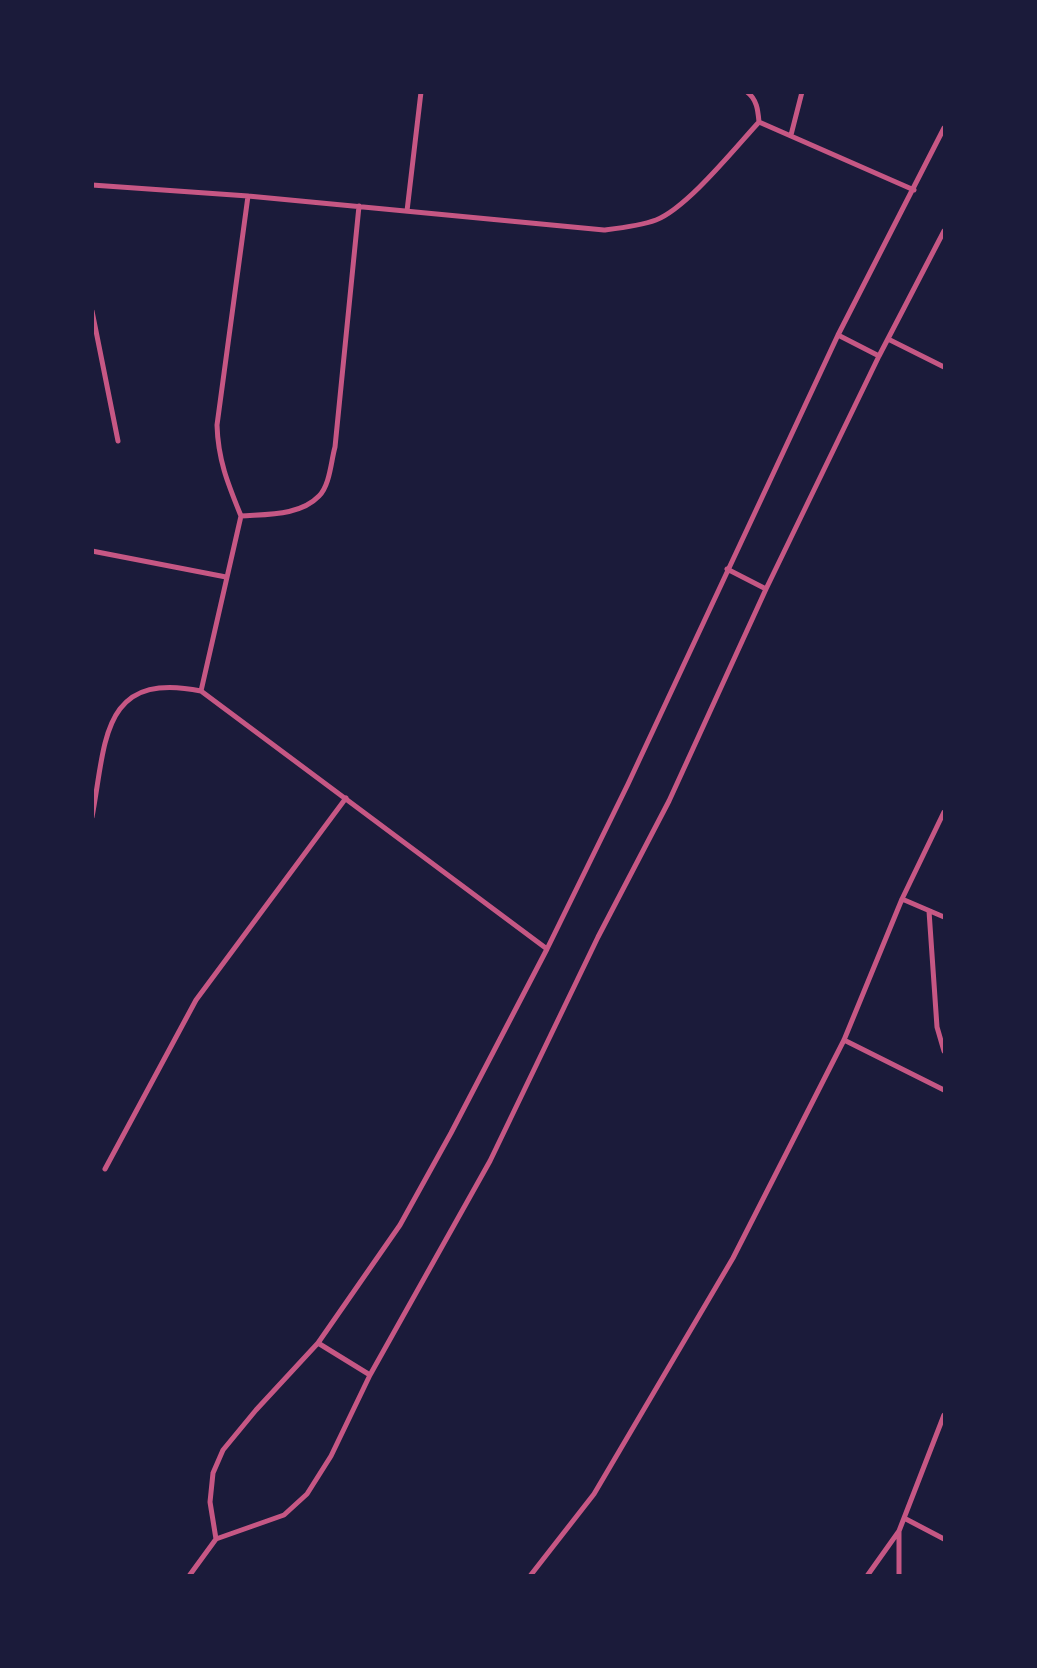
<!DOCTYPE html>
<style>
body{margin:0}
#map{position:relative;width:1037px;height:1668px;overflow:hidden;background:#1b1b3a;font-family:Bitter,serif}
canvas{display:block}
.frame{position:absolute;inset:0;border:94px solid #1b1b3a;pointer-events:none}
</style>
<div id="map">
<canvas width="1037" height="1668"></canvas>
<div class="frame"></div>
</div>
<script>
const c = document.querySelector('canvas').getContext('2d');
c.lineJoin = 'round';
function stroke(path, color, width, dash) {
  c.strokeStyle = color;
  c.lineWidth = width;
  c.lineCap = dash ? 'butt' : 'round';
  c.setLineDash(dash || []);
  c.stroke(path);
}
stroke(new Path2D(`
 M747 92C757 99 758 111 759 122
 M759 122 914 190
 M791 135 802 92
 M92 185 248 196 604 230C621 228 640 226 656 220 687 208 735 148 759 122
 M407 211 421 92
 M92 311 118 441
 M838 335 879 356
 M888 339 944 367
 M241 516C266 514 300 516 319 496 330 485 331 461 335 447L359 206
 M241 516C228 484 218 460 217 425L248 196
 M92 551 226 577
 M727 569 766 589
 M201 691 241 516
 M92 817C106 744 100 670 201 691L547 949
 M902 899 944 917
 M929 911 937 1027 944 1051
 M844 1040 944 1090
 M105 1169 196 1000 346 798
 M318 1343 370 1375
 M904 1518 944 1539
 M899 1531V1576
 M216 1539 210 1502 213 1473 223 1450 256 1410 318 1343 400 1225 451 1133 547 949 628 784 838 335 944 128
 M216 1539 284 1515 307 1494 331 1456 370 1375 490 1161 598 937 669 801 766 589 879 356 944 231
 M189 1576 216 1539
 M530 1576 594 1494 733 1258 844 1040 902 899 944 812
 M867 1576 899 1531 944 1415`), '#c65784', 5);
</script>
